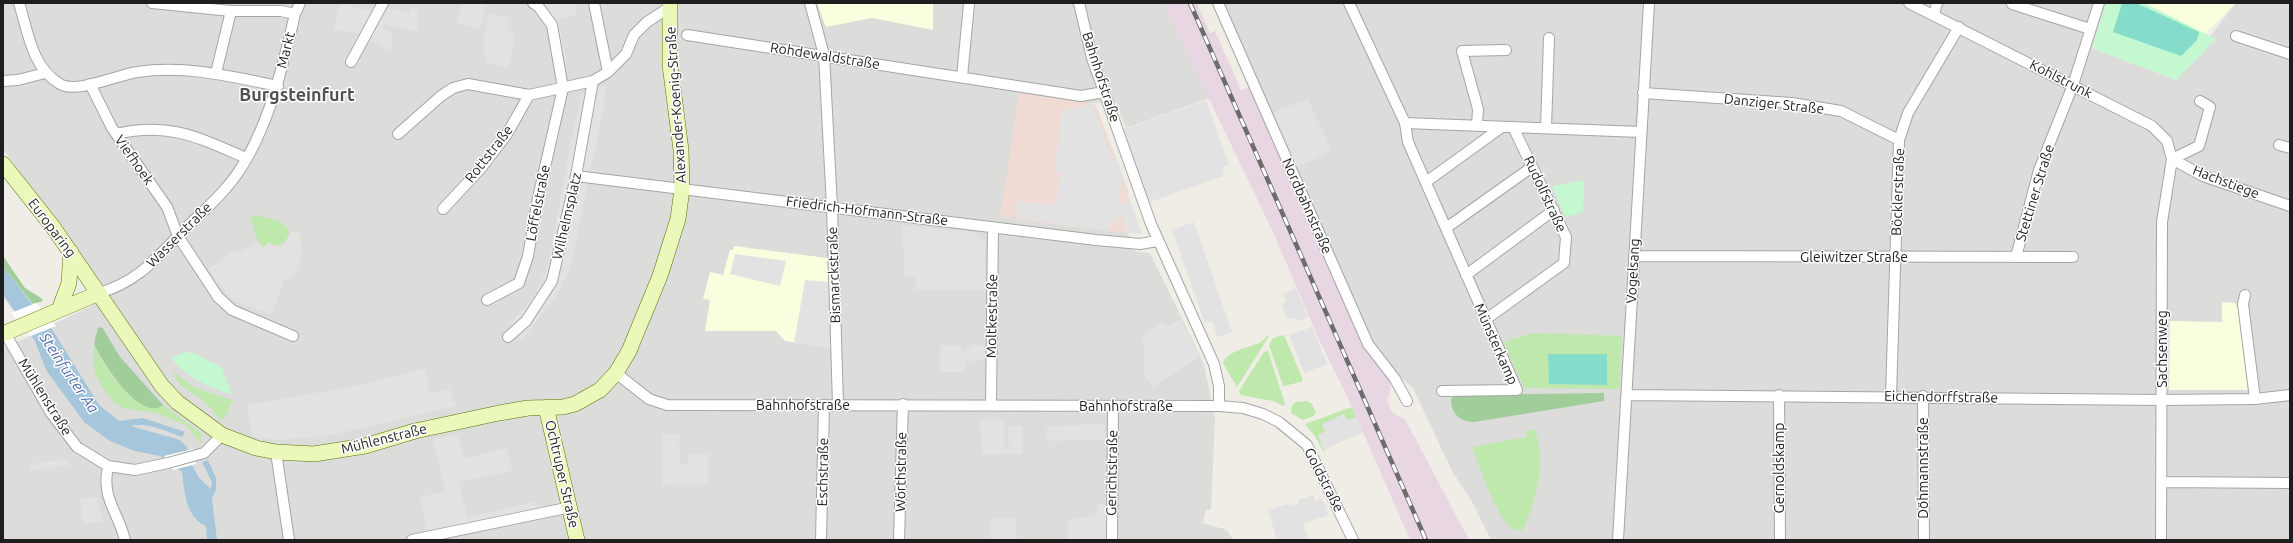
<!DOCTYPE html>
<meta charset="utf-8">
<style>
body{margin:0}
#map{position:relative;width:2293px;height:543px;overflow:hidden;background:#efede5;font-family:Ubuntu,sans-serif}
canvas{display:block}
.frame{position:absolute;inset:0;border:4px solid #1e1e1e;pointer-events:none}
</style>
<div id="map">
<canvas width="2293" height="543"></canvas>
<div class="frame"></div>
</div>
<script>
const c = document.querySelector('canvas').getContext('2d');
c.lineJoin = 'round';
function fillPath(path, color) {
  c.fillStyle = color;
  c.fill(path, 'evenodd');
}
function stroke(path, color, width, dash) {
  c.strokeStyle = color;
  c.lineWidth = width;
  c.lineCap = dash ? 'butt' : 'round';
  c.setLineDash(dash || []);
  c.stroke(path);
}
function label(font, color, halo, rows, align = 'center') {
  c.font = font + ' Ubuntu,sans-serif';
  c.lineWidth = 3;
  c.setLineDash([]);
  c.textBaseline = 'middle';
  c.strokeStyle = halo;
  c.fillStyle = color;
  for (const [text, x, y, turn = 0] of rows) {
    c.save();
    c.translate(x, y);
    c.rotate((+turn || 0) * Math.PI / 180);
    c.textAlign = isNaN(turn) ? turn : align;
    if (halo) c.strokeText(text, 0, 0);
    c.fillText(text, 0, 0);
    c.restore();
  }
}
fillPath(new Path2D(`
 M3 3H1163L1209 98 1126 128 1116 102 1092 103 1044 96 1015 219 1128 233 1134 251 1150 253 1204 364 1215 419 1211 510H1206L1203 523 1227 530 1233 540H3V349L107 298 3 148Z
 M1224 3H2106L2092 48 2176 80 2236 3H2290V540H1491L1474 505 1452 471 1413 388 1393 370 1373 342 1293 169 1309 99 1270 114 1225 10Z`), '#dcdcdb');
fillPath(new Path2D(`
 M1019 93 1092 103 1096 106 1129 193 1127 194 1130 201 1119 206 1128 233 1000 217Z`), '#f0dad4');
fillPath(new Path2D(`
 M1163 3H1197L1210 33 1215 31 1241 90 1250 87 1364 347 1389 379 1391 387 1388 400 1390 409 1394 414 1405 419 1469 540H1410L1352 407 1317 335 1273 232Z`), '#e8d7e2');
fillPath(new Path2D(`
 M817 3H933V30L872 18 826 27Z
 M2144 3H2236L2205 34Z
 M734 246 827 258 831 348 785 341 776 331H705L710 300 703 299 710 272 723 275 730 250H733Z
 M2222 302 2235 303 2238 309 2248 390H2169L2170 321 2222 322Z`), '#f9fedf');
fillPath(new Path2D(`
 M257 215C271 220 282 217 290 232 286 247 276 245 263 248 256 240 255 228 250 218Z
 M1533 333 1622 336 1619 389 1524 388 1504 342Z
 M1269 335 1268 338 1237 387 1223 363C1227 351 1248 348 1259 343 1264 341 1265 337 1269 335Z
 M1284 335 1303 380 1301 382 1283 386 1269 345 1273 338Z
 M94 345 101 360 117 382 162 406 163 405 201 433 202 444 186 425 156 413 126 409 115 403 103 389 94 371Z
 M1268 351 1285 404 1284 406 1273 401 1241 395 1239 391 1264 352Z
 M173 372 194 387 234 401C227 406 229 414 223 420 215 417 215 412 210 407 198 393 179 391 173 372Z
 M1307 401 1312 404 1316 413 1314 416 1303 420 1291 413 1292 405 1296 402Z
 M1352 407 1356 417 1347 421 1344 414 1325 432 1318 435 1326 457 1315 436 1305 424Z
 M1535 430C1538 440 1540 450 1540 460 1541 476 1531 519 1521 531 1518 530 1515 530 1512 528 1497 519 1479 465 1472 447L1527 437 1526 431Z`), '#bfe8ac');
fillPath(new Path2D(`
 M3 256 25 288 41 298 43 301 33 304 3 267Z
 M102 327 120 357 163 405C141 423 102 362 95 346 93 342 97 333 98 328Z
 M1604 393V401L1474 422C1460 422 1451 413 1451 399L1455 395Z`), '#a0cd9a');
fillPath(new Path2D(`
 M2106 3H2144L2216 39 2176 80 2092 48Z
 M1584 180 1583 212 1565 217 1552 186Z
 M185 352 196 354 222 368 232 395C208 386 187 378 171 358Z`), '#c3f8d1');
fillPath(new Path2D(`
 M2122 3H2136L2199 32 2197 40 2181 56 2113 32Z
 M1548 354H1607V385L1549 384Z`), '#85dcca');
fillPath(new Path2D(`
 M340 3 375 12 363 34 333 29Z
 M462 3H487L481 29 457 24Z
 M544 3H575L577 14 553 20Z
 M388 8 409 13 411 8 419 10 417 31 384 25 383 29 393 34 391 51 368 39Z
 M488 13 509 18 507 30 515 31 509 68 485 62 484 35Z
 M558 20 567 62 562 64 553 22Z
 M606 85 603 111 570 269 556 297 521 341 510 324 531 300 547 269 573 132 582 94Z
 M1308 99 1332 151 1293 169 1270 114Z
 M1206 100 1229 165 1222 167 1224 176 1147 203 1122 130Z
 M1089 105 1093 106 1111 156 1117 159 1123 176 1119 205 1130 201 1142 234 1128 233 1119 207 1117 223 1109 222 1108 230 1015 218 1018 201 1056 205 1060 172 1055 171 1062 109 1069 110Z
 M1194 222 1232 332 1217 337 1212 321 1205 323 1172 230Z
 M902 226H920L976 233 985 244 986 289 916 290 915 277H905Z
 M299 231 303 253 293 277 285 278 273 312 270 314 243 305 230 297 208 269 234 251 236 254 258 243 263 248 268 242 273 245 280 246 285 243 290 232Z
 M735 254 786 261 780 286 730 274Z
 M805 280 828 282 831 348 794 343Z
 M1296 288 1308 318 1301 320 1287 318 1281 304 1287 302 1283 294Z
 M1181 319 1199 357 1153 387 1144 375 1143 336 1163 322 1167 327Z
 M1312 327 1327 364 1304 373 1289 335Z
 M940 345H961V353L970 348V345H984L985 359 965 362V372H939Z
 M425 368 430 394 450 389 456 406 331 435 279 440 253 437 246 405 362 385Z
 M1344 414 1347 421 1356 417 1363 432 1324 450 1318 435 1325 432 1322 424Z
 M1003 420 1005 448 1009 447 1008 427 1022 426V454L982 455 980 421Z
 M1105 424V439L1047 441V426Z
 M458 434 464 458 507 448 512 471 459 482 467 517 536 502 538 509 427 533 420 497 445 491 433 440Z
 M662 434H679L680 465 688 464V454H708L709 484 662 485Z
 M69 459 70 465 30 470 29 464Z
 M1313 495 1315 501 1320 498 1328 508 1326 509 1329 515 1303 524 1308 540H1277L1268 510 1290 503 1292 506 1298 504V500Z
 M96 497 103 521 83 524 80 499Z
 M1097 504H1112V540H1068V519L1097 516Z
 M994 518H1016L1017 540H991V522Z`), '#e2e2e2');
fillPath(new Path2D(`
 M3 267 52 329 99 405 119 421 143 418 185 432 182 437C166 431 148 422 131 426L180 440 187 447 192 465 199 478 211 489 212 482 202 462 208 460 216 478V490L212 498 217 540H207L206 526C185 516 185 493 182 472L160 456 135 451 110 441 84 422 46 370 35 341 3 295Z`), '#a6c6dc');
fillPath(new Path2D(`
 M36 303 56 326 31 336 11 313Z
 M193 449 196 464 173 470 164 456Z`), '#fff');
const minor = new Path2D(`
 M19 3C28 32 32 68 60 84 77 94 117 75 137 72 185 65 230 76 278 86
 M152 3 231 11H281L295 14
 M594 3 608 72
 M810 3 824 55 832 207 838 405
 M1079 3 1092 58 1151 224 1214 364 1219 386V406
 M1218 3 1368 344 1395 379 1407 401
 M1349 3 1405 123 1408 142 1517 390 1442 391
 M1909 3 2152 126 2167 141 2172 159 2162 222 2161 540
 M2012 4 2090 29
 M1934 15 1937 3
 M687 35 1081 96 1104 92
 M2236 36 2290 54
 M351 62 383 3
 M216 73 231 11
 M962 77 969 4
 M3 81 18 80 45 73
 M90 84 112 128 167 207 178 236 218 297 232 310 293 336
 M1643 93 1792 103 1841 111 1899 140
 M1405 123 1641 132
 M1477 125 1478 109 1462 51 1506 50
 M1546 128 1549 38
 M116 134C170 122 197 137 246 158
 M398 134 441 96 453 88 468 84 529 95 593 81 608 72 626 54 634 35 647 22 670 7
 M2279 145 2290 148
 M2172 159 2203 176 2290 206
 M2172 159 2199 146 2210 107 2200 101
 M576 176 1096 240 1140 244 1157 241
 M1426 182 1502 127
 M443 209 482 167 507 134 529 95
 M1446 228 1532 167
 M1634 256 2073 257
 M2016 257 2039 170 2073 85 2099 3
 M1466 275 1554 210
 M99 293C136 282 153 262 179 235 194 219 212 205 226 188 265 144 282 70 295 14L300 3
 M2245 295 2243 304 2255 399
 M487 300 519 283 528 256 538 198 563 88 552 25 538 6 533 3
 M1485 320 1564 263 1566 237 1513 127
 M5 333 51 413 77 447 108 466 135 470 168 463 204 453 222 435
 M508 337 526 321 552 281 576 176 593 81
 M616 373 649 399 667 405 1219 406 1243 408 1263 414 1279 422 1307 445 1353 540
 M1627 395 2162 400 2255 399 2290 395
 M1779 395 1780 540
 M1891 396 1899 140 1908 113 1959 27
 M1923 396 1924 540
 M991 405 993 227
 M276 452 289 540
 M108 466C101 499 118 511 125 540
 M2161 482 2290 483
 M412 540 571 507
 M821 540 824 405
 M899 540 903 404
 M1112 540 1113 407
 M1618 540 1649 3`);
const secondary = new Path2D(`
 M3 164 53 227 162 386 177 402 222 435 256 448 276 452 314 454 365 446 415 431 499 413 528 408 563 407 575 404 600 390 616 373 629 351 660 276 678 219 682 189 681 150 670 65V3
 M59 310 69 283 71 252
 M3 334 99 293
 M546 407 577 540`);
stroke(minor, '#a5a5a5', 12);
stroke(secondary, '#557307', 16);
stroke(minor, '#fff', 10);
stroke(secondary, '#eaf8ba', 15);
const rail = new Path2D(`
 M1190 3 1426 540`);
stroke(rail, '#6c6c6c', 4.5);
stroke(rail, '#fff', 3, [9]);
label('14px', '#1e1e1e', '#fff', [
 ["Markt",286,50,-76],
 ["Rohdewaldstraße",825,56,9],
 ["Bahnhofstraße",1101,77,72],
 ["Kohlstrunk",2061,79,27],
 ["Danziger Straße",1774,104,6],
 ["Alexander-Koenig-Straße",676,105,-94],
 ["Rottstraße",489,154,-52],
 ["Viefhoek",134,160,55],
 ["Hachstiege",2226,182,21],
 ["Böcklerstraße",1898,192,-88],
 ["Stettiner Straße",2035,193,-73],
 ["Rudolfstraße",1545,194,65],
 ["Löffelstraße",538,203,-79],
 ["Nordbahnstraße",1307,206,66],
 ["Friedrich-Hofmann-Straße",867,211,7],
 ["Wilhelmsplatz",567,216,-77],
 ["Europaring",52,228,53],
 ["Wasserstraße",179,235,-45],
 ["Gleiwitzer Straße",1854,257],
 ["Vogelsang",1633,271,-87],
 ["Bismarckstraße",834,275,-92],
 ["Moltkestraße",992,316,-89],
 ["Münsterkamp",1496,344,66],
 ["Sachsenweg",2162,349,-90],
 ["Mühlenstraße",45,397,58],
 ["Eichendorffstraße",1941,397,1],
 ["Bahnhofstraße",803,405],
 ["Bahnhofstraße",1126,406],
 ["Mühlenstraße",384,439,-14],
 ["Gernoldskamp",1779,468,-90],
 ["Döhmannstraße",1923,468,-90],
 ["Eschstraße",823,472,-89],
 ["Wörthstraße",901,472,-89],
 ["Gerichtstraße",1112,473,-89],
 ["Ochtruper Straße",562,474,77],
 ["Goldstraße",1324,480,63]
]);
label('italic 15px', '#4d6cac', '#fff', [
 ["Steinfurter Aa",69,373,56]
]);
label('bold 18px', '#515151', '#fff', [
 ["Burgsteinfurt",297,95]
]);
</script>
